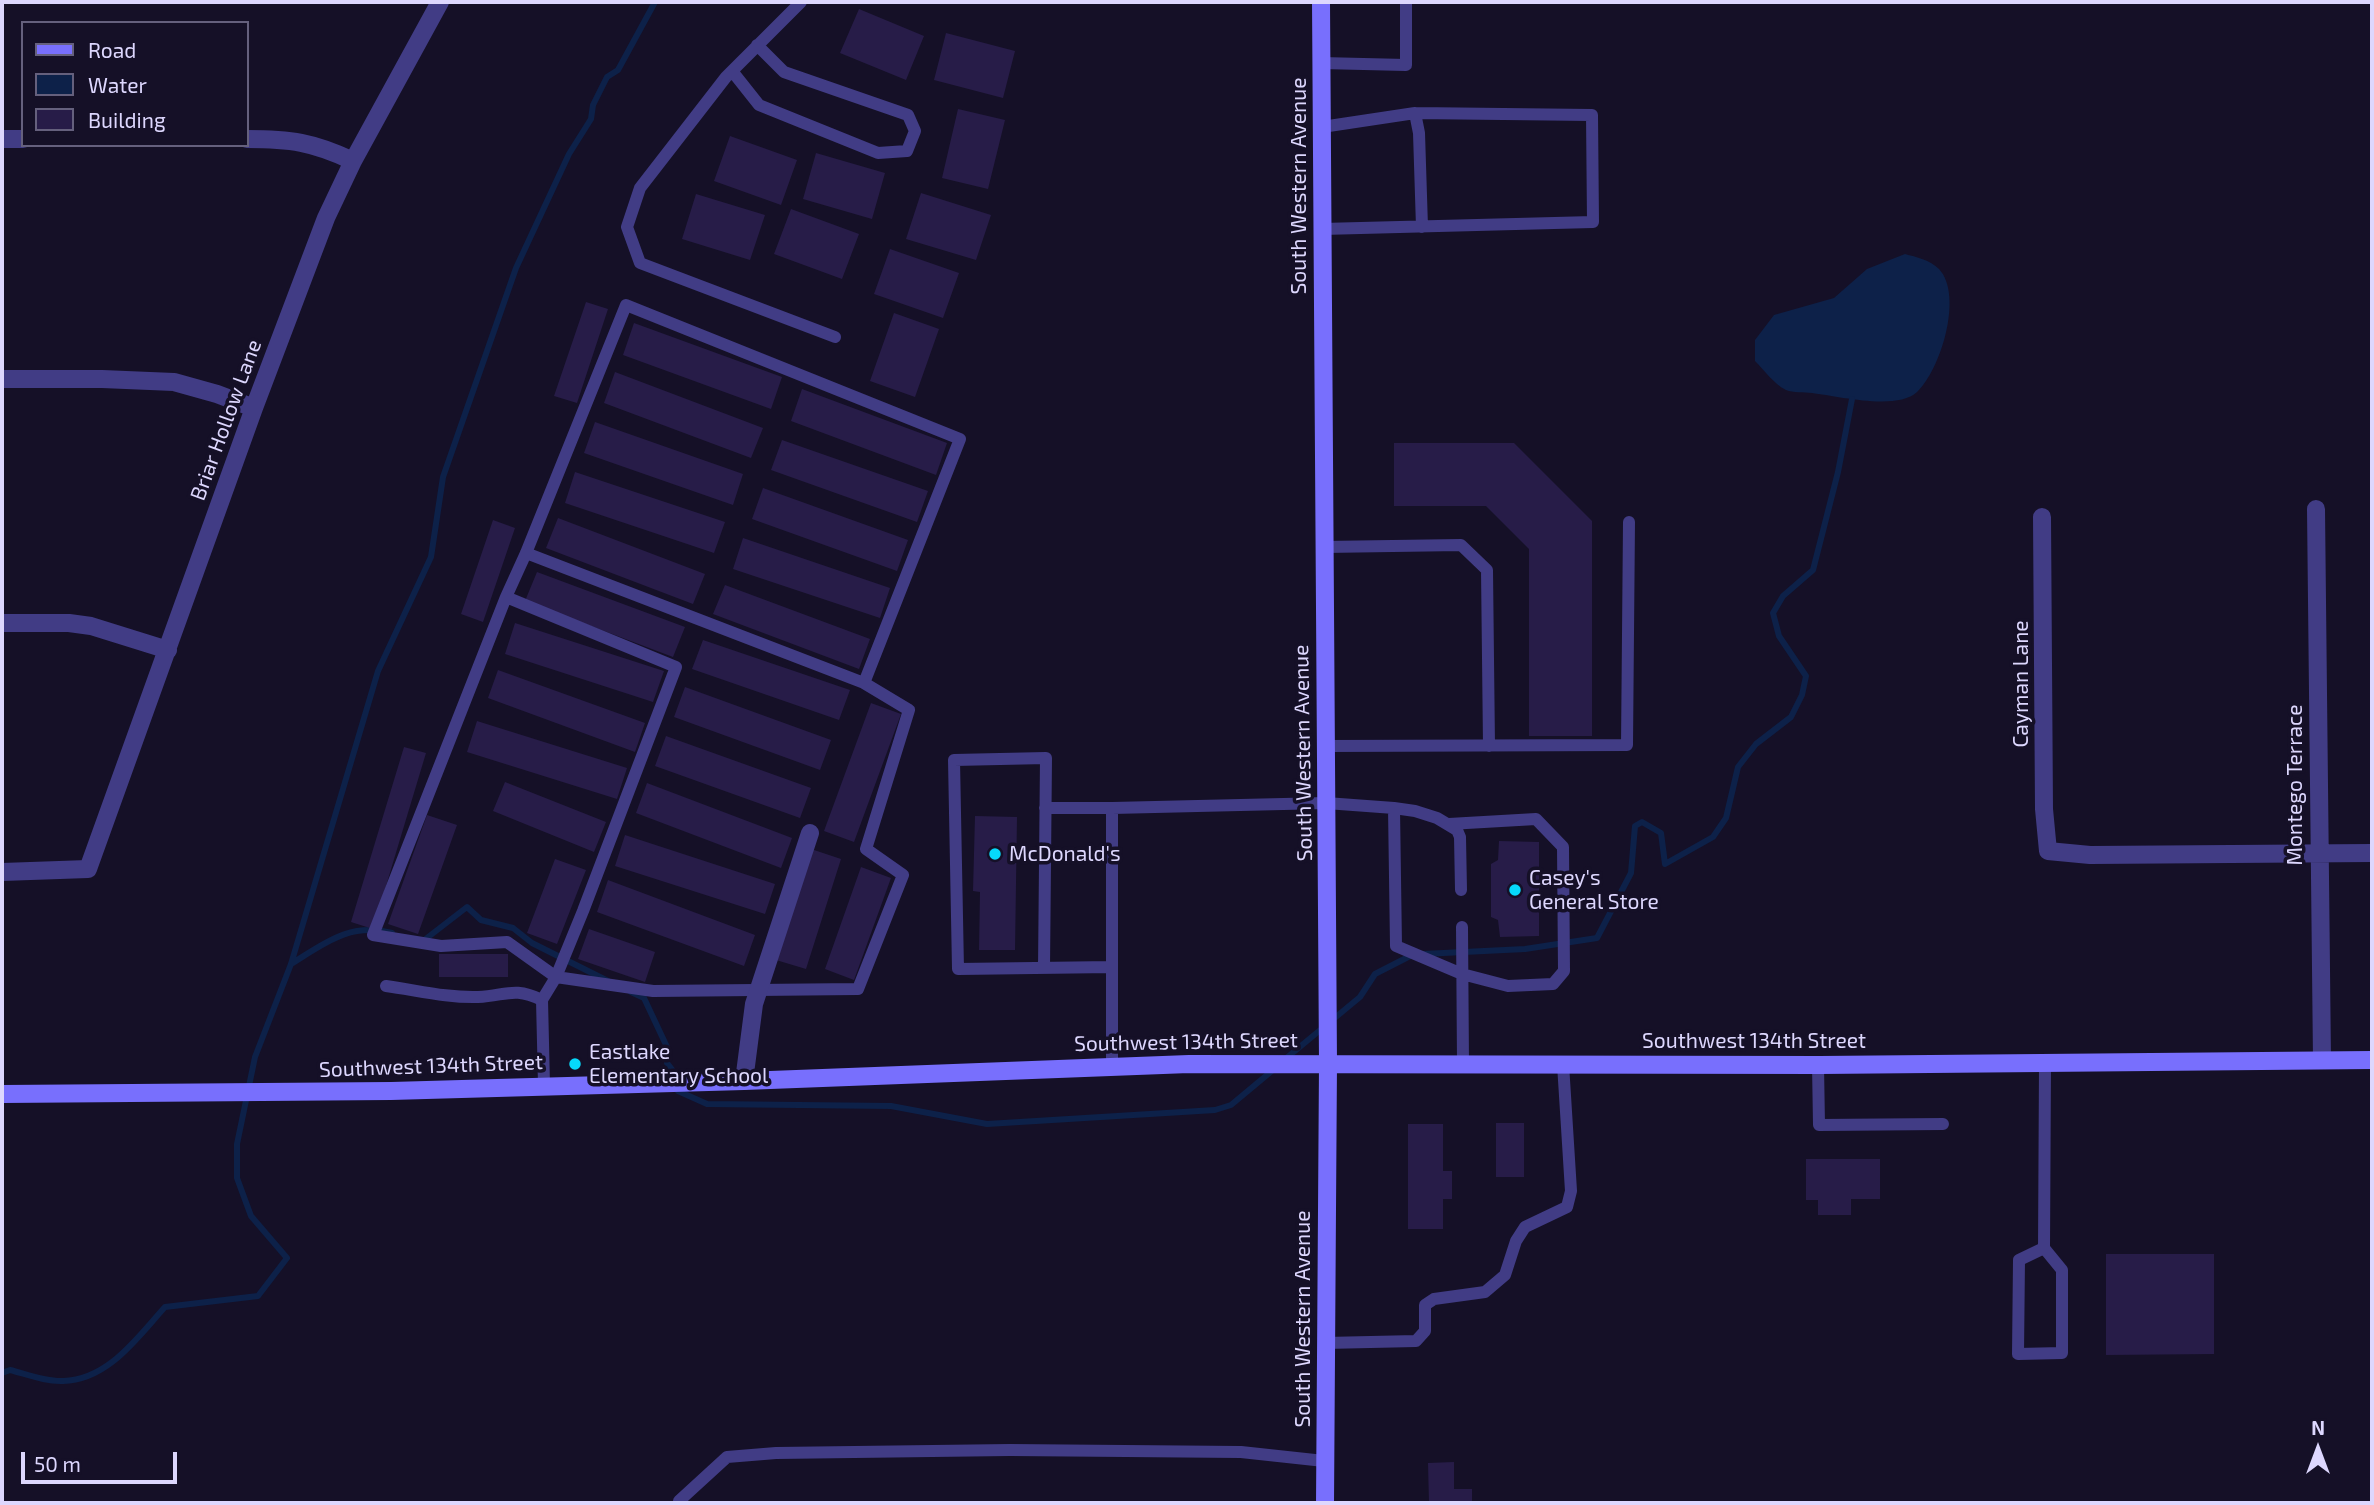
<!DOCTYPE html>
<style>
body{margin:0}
#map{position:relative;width:2374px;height:1505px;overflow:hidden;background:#151027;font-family:"Exo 2",sans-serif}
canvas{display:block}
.frame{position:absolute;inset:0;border:4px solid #ddd7fe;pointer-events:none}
.legend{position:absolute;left:21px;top:21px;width:228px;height:126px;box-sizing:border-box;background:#151027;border:2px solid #65607d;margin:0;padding:9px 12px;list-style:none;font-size:21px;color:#ddd7fe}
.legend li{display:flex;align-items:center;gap:14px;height:35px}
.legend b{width:35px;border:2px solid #65607d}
.north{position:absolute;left:2283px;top:1414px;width:70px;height:70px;-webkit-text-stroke:5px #151027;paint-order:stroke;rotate:0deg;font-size:19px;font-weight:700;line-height:28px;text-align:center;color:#ddd7fe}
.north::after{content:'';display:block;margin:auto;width:24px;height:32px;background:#ddd7fe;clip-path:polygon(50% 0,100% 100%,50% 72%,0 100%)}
.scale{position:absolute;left:21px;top:1452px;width:156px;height:32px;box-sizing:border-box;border:4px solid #ddd7fe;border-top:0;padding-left:9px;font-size:21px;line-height:24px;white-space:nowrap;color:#ddd7fe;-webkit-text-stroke:5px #151027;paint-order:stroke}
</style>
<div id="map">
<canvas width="2374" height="1505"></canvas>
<div class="frame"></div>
<ul class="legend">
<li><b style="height:9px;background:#786ffd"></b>Road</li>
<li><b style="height:19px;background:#0d2149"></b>Water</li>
<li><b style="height:19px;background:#271c48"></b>Building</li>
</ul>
<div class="north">N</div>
<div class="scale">50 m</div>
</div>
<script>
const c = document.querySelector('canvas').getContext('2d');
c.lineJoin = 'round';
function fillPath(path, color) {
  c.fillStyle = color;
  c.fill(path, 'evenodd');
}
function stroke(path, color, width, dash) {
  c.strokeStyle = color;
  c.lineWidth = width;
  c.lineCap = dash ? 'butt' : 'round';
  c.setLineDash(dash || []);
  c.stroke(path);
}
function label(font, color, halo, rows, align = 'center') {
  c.font = font + ' "Exo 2",sans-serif';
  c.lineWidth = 7;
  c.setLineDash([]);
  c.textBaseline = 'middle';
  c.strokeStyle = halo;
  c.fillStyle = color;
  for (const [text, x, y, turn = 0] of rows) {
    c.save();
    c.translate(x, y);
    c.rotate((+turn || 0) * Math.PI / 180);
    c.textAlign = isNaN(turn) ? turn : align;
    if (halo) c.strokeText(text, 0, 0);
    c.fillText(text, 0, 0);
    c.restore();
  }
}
fillPath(new Path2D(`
 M1905 254C1916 257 1930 260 1939 269 1964 296 1940 371 1917 392 1897 411 1837 396 1812 393 1804 392 1793 393 1786 390 1774 384 1764 370 1755 361V340L1774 315 1834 298 1867 269Z`), '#0d2149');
stroke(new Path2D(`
 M420 940 423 941 467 907 481 920 513 928 532 943 608 981
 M1423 954 1525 949 1597 938 1631 873 1635 826 1642 822 1661 833 1665 864 1713 837 1726 818 1738 767 1756 744 1791 717 1802 695 1806 676 1779 636 1773 613 1783 596 1813 570 1838 472 1852 399
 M291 964C325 943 350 922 392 933
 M631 992 644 998 667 1047V1063L680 1080 678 1091 707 1104 891 1106 987 1124 1215 1110 1231 1105 1273 1070
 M1284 1060 1360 997 1375 974 1412 955
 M2 1373 10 1370C26 1374 46 1382 63 1381 108 1380 137 1338 165 1307L258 1296 287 1258 251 1216 237 1178V1144L255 1057 291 964 378 671 431 557 443 477 516 268 569 154 591 119 593 105 607 77 618 70 655 2`), '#0d2149', 6);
fillPath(new Path2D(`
 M859 9 924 36 906 80 840 53Z
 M946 33 1015 51 1003 98 934 80Z
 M958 109 1005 120 988 189 942 178Z
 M730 136 797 160 781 205 714 181Z
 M816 153 885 173 872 219 803 199Z
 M921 193 991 215 976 260 906 239Z
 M696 194 765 215 750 260 682 239Z
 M791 209 859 234 842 279 774 254Z
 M890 249 959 273 943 318 874 294Z
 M586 302 608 309 577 403 554 396Z
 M894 313 939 329 915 397 870 381Z
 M634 323 782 377 771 409 623 355Z
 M615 372 763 428 751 458 604 403Z
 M802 389 947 443 936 475 791 421Z
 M595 422 743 474 733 505 584 453Z
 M782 440 928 491 917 522 771 470Z
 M1394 443H1514L1592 521V736H1529V549L1486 506H1394Z
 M575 472 725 522 714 553 565 503Z
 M763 488 908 540 897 571 752 519Z
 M558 518 705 574 693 604 546 548Z
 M493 520 515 528 483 622 461 614Z
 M743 538 890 588 880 618 733 569Z
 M537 572 685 627 673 657 525 601Z
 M725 585 870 639 859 669 713 614Z
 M515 623 664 671 653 702 505 654Z
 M703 640 850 690 839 720 692 669Z
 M498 670 645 723 635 752 488 698Z
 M685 687 831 740 820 770 674 717Z
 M871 703 901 714 854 842 824 831Z
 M477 721 627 768 617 799 467 752Z
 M666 736 811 788 800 818 655 766Z
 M404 747 426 753 373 929 351 922Z
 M505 782 606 822 594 852 493 811Z
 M647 783 792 838 781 868 636 813Z
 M427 815 457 825 418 934 388 924Z
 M975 816 1017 817 1015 950H979L980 892 973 891Z
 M625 835 775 884 765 914 615 866Z
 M1499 841 1539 842V936L1500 937 1498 920 1491 917V864L1498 860Z
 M811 849 841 859 806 969 776 960Z
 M555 859 586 870 557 944 527 933Z
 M861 867 891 878 854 980 825 969Z
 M608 880 755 935 744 966 597 912Z
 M589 929 655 952 645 982 578 959Z
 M439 954H508V977H439Z
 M1496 1123H1524V1177H1496Z
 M1408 1124H1443V1171H1452V1199H1443V1229H1408Z
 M1806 1159H1880V1199H1851V1215H1818V1200H1806Z
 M2106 1254H2214V1354L2106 1355Z
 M1454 1462V1489H1472V1503H1429L1428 1463Z`), '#271c48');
stroke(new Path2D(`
 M801 2 726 77 640 188 627 227 640 263 835 337
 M1321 63 1406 65V2
 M732 71 759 105 878 153 907 151 915 131 908 115 784 72 757 45
 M1415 113 1419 133 1422 227
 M1322 127 1415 113 1592 115 1593 222 1322 229
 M1324 547 1461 545 1487 570 1489 746
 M526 553 864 683
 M506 597 526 553 626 305 960 439 864 683 909 710 866 849 903 875 858 989 653 991 556 977 507 942 441 946 373 935 506 597 676 667 583 911 556 977 542 1000
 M1326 746 1627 745 1629 522
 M1045 808H1112
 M1394 808 1396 946 1462 974 1508 986 1553 984 1564 971 1563 847 1536 819 1449 824
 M1462 927 1463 1063
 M1044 968 1046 758 954 760 958 969 1112 967
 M386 986C416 990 447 998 478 997 506 996 513 986 542 1000L544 1085
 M1112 1065V808L1326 803 1394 808 1415 811 1437 818 1457 830 1460 837 1461 890
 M1818 1065 1819 1125 1943 1124
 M2044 1248 2062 1270V1353L2018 1354 2019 1260 2044 1248 2045 1063
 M1325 1343 1416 1341 1425 1331V1305L1434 1299 1485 1292 1505 1275 1516 1241 1525 1227 1567 1207 1571 1191 1563 1064
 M679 1501 727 1457 776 1453 1010 1450 1241 1452 1324 1461`), '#413c85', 12);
stroke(new Path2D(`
 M2 139H23
 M247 139C290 139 313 142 353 161
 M2 379H102L174 382 217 394 254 408
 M2316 509 2322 1060
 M2042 517 2044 809 2048 851 2090 855 2372 853
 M2 623H69L91 626 168 650
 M2 872 88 869 254 408 326 218 353 161 440 2
 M744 1081 754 1004 810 833`), '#413c85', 18);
stroke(new Path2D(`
 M1321 2 1328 1063 1325 1503
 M2 1094 391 1091 744 1081 1189 1064 1820 1065 2372 1060`), '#786ffd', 18);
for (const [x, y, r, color] of [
 [995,854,7,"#06d9fb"],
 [1515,890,7,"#06d9fb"],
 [575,1064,7,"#06d9fb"]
]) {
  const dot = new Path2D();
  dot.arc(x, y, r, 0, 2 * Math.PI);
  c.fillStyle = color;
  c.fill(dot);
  stroke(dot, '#151027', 2.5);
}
label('21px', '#ddd7fe', '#151027', [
 ["South Western Avenue",1299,186,-90],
 ["Briar Hollow Lane",226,420,-70],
 ["Cayman Lane",2021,684,-90],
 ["South Western Avenue",1303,753,-91],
 ["Montego Terrace",2295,785,-90],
 ["Southwest 134th Street",1754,1041],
 ["Southwest 134th Street",1186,1042,-1],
 ["Southwest 134th Street",431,1066,-2],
 ["South Western Avenue",1303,1319,-90]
]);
label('21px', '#ddd7fe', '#151027', [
 ["McDonald's",1009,854],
 ["Casey's",1529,878],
 ["General Store",1529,902],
 ["Eastlake",589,1052],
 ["Elementary School",589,1076]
], 'left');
</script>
